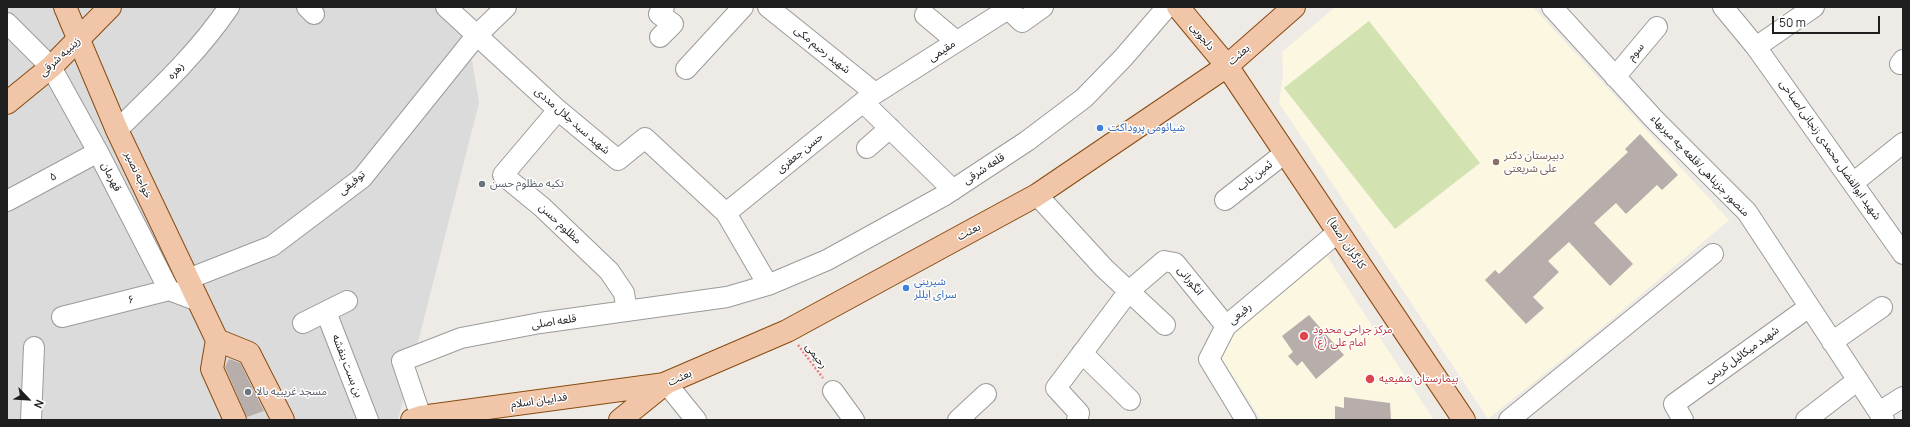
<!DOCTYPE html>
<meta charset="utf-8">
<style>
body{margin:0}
#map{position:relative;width:1910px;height:427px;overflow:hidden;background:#eeeae5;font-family:Manrope,sans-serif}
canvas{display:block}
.frame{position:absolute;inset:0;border:8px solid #1e1e1e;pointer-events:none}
.north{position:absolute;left:8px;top:379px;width:40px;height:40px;-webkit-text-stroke:3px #fff;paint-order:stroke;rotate:115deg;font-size:11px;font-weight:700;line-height:16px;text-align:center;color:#1e1e1e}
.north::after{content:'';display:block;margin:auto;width:14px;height:18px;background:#1e1e1e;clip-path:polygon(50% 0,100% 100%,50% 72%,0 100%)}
.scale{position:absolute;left:1772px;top:16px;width:108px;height:18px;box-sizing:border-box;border:2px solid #1e1e1e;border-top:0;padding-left:5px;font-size:12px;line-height:14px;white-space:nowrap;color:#1e1e1e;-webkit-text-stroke:3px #fff;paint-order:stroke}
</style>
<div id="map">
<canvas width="1910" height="427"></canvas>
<div class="frame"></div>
<div class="north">N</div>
<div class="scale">50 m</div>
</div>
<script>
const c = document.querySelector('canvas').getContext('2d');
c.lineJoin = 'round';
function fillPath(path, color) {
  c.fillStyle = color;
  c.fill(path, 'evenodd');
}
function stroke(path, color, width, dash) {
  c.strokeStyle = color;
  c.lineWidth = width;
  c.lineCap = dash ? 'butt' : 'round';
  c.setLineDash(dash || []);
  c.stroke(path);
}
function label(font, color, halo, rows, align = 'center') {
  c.font = font + ' Manrope,"Noto Sans Arabic",sans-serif';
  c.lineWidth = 3;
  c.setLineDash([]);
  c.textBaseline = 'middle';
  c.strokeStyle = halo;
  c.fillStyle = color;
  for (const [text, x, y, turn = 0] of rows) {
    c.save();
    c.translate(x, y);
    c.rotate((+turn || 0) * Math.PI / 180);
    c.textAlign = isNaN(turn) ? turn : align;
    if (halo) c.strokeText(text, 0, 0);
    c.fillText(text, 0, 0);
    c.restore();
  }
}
fillPath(new Path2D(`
 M7 7H463L479 103 398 420H7Z`), '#dcdbdb');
fillPath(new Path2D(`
 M1335 7H1533L1729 220 1599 330 1488 419 1279 103 1283 74 1282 52Z
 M1325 253 1380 338 1434 420H1261L1222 359 1231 333Z`), '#fbf7e1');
fillPath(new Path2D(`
 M1369 21 1480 163 1395 229 1284 88Z`), '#d2e2b1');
fillPath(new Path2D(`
 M1640 134 1678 175 1662 190 1657 185 1626 214 1616 203 1594 223 1633 264 1610 286 1569 242 1548 261 1559 272 1533 297 1544 308 1526 324 1485 280 1495 270 1499 274 1628 152 1625 149Z
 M1309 315 1344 355 1316 379 1302 361 1297 366 1288 356 1293 352 1282 336Z
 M229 359 240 363 264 411 247 417 225 367Z
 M1344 397 1390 403 1391 420H1335V406L1344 408Z`), '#b7aeab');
const minor = new Path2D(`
 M307 7 314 14
 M446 7 558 110 618 160 645 138 726 213 768 285
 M768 7 875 93
 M1006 7 1022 22 1043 7
 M1552 7 1654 119 1747 212 1884 420
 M1723 7 1756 47 1903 254
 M925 15 956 41
 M7 23 51 67 98 152 169 290
 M660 37 673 24 659 14 664 7
 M1756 47 1814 7
 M1900 64 1903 60
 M686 69 743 7
 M1615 77 1657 27
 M863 102 953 190
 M558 110 503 175 542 207 609 271 624 293 627 311
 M117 130C157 91 198 53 229 7
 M867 148 890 128
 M1853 183 1903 143
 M1037 195 1104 268 1165 325
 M1225 200 1285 153
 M7 201 98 152
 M726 213 868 98 1008 9
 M188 279 272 246 362 178 476 36 506 7
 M326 312 368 420
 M62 317 169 290 198 301
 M303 323 347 301
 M1832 342 1882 307
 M1082 353 1130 400
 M666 383 696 420
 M833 391 854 420
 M1879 412 1903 397
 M421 417 402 361 461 338 540 323 727 297 768 285 827 260 945 195 1027 141 1084 98 1123 58 1167 7
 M31 420 34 347
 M958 420 986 394
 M1077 420 1079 413 1056 388 1129 291 1164 261 1175 263 1226 326
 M1246 420 1209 359 1226 326 1338 232
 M1509 420 1713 254
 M1683 420 1674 404 1809 307
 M1806 420 1858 380`);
const major = new Path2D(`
 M65 7 117 130 217 340
 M1178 7 1227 66 1464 420
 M7 103 51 67 110 7
 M217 340 249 353 283 420
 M217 340 212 369 235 420
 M412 420 421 417 665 384
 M620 420 666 383 787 331 1037 195 1227 66 1294 7`);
stroke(minor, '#9b9b9b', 22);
stroke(major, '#874c11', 24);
stroke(new Path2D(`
 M798 345 823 378`), '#ea7a82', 2.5, [2, 2]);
stroke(minor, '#fff', 20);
stroke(major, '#f1c5a7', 22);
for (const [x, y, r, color] of [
 [1100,128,4,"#3f7fe0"],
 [1496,162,4,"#8d6e63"],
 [482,184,4,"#6b7280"],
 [906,288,4,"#3f7fe0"],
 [1304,336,5,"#e0444e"],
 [1370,379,5,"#e0444e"],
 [248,392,4,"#6b7280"]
]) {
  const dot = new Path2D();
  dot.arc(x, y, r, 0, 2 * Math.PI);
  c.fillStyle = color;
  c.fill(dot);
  stroke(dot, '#fff', 1.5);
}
label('11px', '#1e1e1e', '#fff', [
 ["دلجویی",1202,37,51],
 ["شهید رحیم مکی",822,50,39],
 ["مقیمی",942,51,-33],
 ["سوم",1636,52,-50],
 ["بعثت",1239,55,-41],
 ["زینبیه شرقی",60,57,-43],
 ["زهره",176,71,-47],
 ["شهید سید جلال مددی",572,121,41],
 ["شهید ابوالفضل محمدی زنجانی/صباحی",1830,150,55],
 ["حسن جعفری",800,153,-39],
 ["منصور جزپناهی/قلعه چه میربهاء",1700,166,46],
 ["قلعه شرقی",984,169,-33],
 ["خواجه نصیر",138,175,65],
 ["ثمین تاب",1255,176,-38],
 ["۵",53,177,-28],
 ["قهرمان",111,177,63],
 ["توفیقی",352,183,-40],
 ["مظلوم حسن",560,224,43],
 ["بعثت",969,232,-28],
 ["کارگران (صفا)",1346,243,56],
 ["انگورانی",1190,281,51],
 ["۶",131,300,-14],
 ["رفیعی",1240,314,-41],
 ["قلعه اصلی",554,322,-9],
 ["شهید میکائیل کریمی",1742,355,-36],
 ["رحیمی",816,356,53],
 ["بن بست بنفشه",347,366,69],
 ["بعثت",680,378,-25],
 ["فداییان اسلام",539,401,-8]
]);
label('11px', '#366cbe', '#fff', [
 ["شیائومی پروداکت",1108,128],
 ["شیرینی",914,282],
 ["سرای ایللر",914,295]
], 'left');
label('11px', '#785e54', '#fff', [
 ["دبیرستان دکتر",1504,156],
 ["علی شریعتی",1504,169]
], 'left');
label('11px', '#5b616d', '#fff', [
 ["تکیه مظلوم حسن",490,184],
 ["مسجد غریبیه بالا",256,392]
], 'left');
label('11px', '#be3a42', '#fff', [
 ["مرکز جراحی محدود",1313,330],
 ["امام علی (ع)",1313,343],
 ["بیمارستان شفیعیه",1379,379]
], 'left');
</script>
